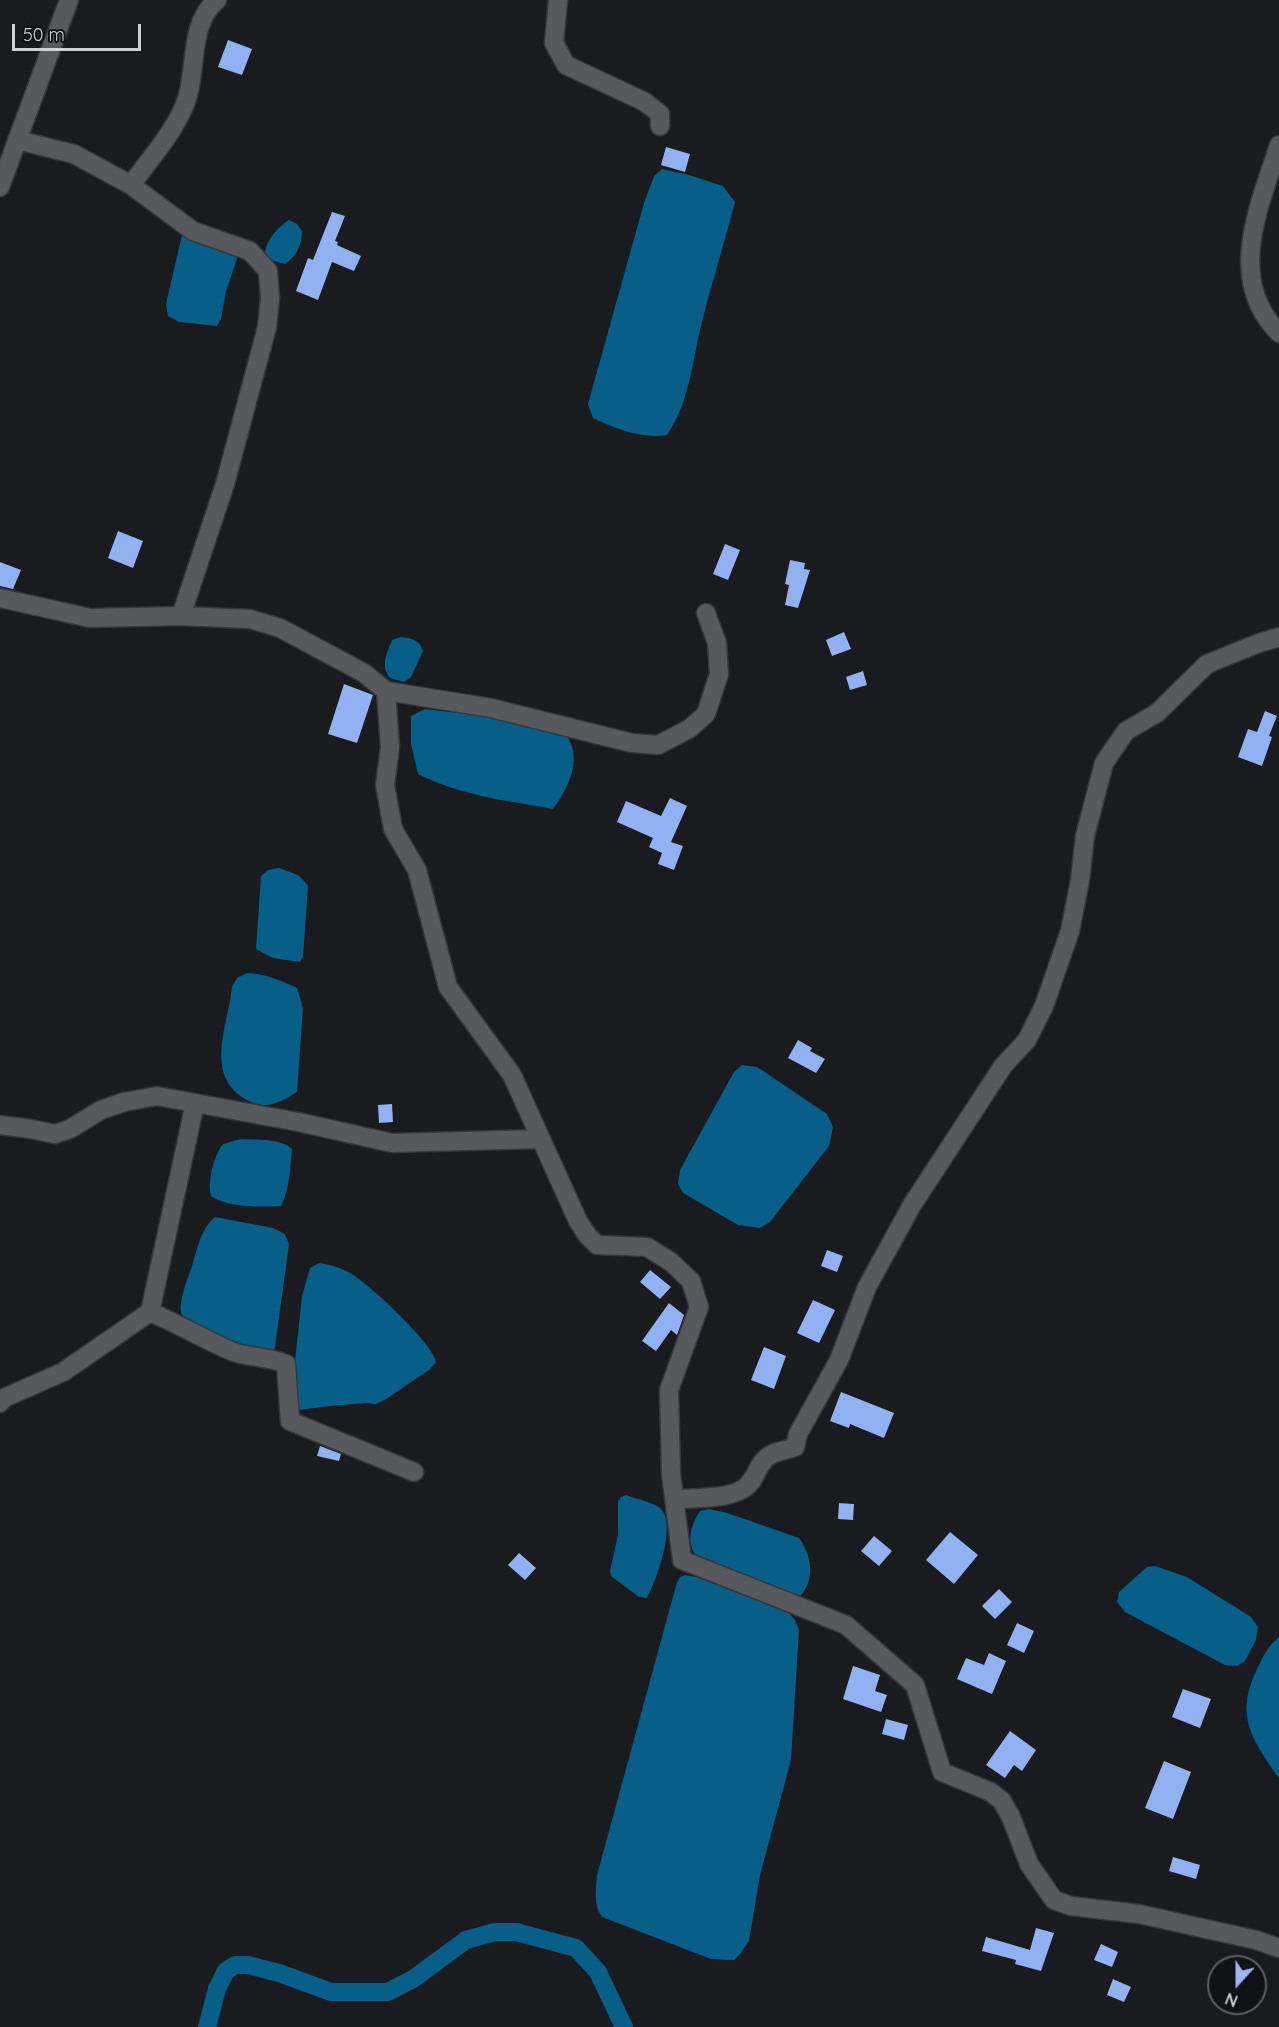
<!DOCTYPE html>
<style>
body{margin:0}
#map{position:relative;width:1279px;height:2027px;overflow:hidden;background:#1a1b1e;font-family:Quicksand,sans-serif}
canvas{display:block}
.north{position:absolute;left:1207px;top:1955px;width:60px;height:60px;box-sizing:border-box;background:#111214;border:2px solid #5d5e60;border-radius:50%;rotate:201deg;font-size:16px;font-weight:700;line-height:24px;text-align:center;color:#d0d1d3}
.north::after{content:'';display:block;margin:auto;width:21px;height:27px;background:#9fb3fd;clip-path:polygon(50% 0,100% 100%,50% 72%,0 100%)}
.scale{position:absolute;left:12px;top:24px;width:129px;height:27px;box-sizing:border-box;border:3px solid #d0d1d3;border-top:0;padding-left:8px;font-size:18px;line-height:21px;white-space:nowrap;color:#d0d1d3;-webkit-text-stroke:4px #111214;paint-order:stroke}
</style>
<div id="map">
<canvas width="1279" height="2027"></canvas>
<div class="north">N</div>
<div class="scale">50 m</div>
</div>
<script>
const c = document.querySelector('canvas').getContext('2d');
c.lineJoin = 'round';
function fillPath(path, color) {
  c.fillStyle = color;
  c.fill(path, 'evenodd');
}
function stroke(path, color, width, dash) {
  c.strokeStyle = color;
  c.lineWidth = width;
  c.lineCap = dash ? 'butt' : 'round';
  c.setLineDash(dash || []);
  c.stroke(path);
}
fillPath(new Path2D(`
 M662 169 689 175 723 186 735 202C724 244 711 285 701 326 692 363 689 403 667 435 642 439 616 429 593 418L588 404 644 203 654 176Z
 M289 220 297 224 302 231C302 244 297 256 285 264L274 261 265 256C265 241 277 228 289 220Z
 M182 235 192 236 235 252 237 259 226 291 221 319 217 326 179 322 168 316 166 304Z
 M401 637C411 638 420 640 423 651L411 677 404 682 390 678C380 666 387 653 392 640Z
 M425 709 492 717 562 730C585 754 570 786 553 809 508 801 459 795 418 774L411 744V716Z
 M279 868 298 875 308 885 303 957 300 962 273 958 256 949 261 876 268 870Z
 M247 973C266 974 280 980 297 988L303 1008 297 1092C278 1103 267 1111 245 1099 204 1074 228 1026 232 987L237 978Z
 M742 1065 757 1067 827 1114 833 1127 829 1146 770 1222 760 1228 738 1225 683 1193 678 1184 680 1170 734 1072Z
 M241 1139C257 1140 280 1138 292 1149 290 1168 290 1189 281 1206 261 1207 228 1208 211 1196 207 1180 214 1156 223 1144Z
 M215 1217 273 1228 285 1234 289 1244 274 1354C255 1349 190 1332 182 1315 177 1304 188 1278 192 1266 197 1250 201 1228 215 1217Z
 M319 1263C330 1265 340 1267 350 1273 368 1283 433 1343 436 1362L429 1370 386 1399 376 1404 366 1403 330 1406 298 1410 291 1399 302 1296 310 1268Z
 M626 1495C636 1499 653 1502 661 1509 677 1525 656 1581 647 1598L639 1597 611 1576 610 1571 618 1535V1501L621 1497Z
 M709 1509 727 1513 799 1538C811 1554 816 1579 801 1595L791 1596 699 1559C685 1545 690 1526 700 1511Z
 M1155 1566 1187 1577 1251 1617 1258 1627 1256 1640 1245 1661 1237 1666 1225 1665 1125 1612 1117 1602 1119 1592 1147 1567Z
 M685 1575 696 1577 788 1612 795 1620 799 1630 791 1760 760 1875 749 1941 740 1954 734 1960 711 1959 602 1917C593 1904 596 1890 597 1875L677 1582 680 1577Z
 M1279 1637V1778C1251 1738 1234 1715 1258 1667 1264 1655 1268 1646 1279 1637Z`), '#075e88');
stroke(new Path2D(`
 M207 2027 217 1989 226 1971 235 1965H248L279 1973 331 1992H388L413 1979 466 1940 495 1932H516L576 1948 598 1972 624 2027`), '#075e88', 18);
fillPath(new Path2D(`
 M228 40 252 49 242 75 218 67Z
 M666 147 690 154 685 172 661 165Z
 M332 212 345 216 335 241 338 242 337 245 361 256 354 271 332 262 318 300 296 291 308 258 313 260Z
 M118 531 143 541 133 568 108 558Z
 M725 544 740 550 728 580 713 574Z
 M790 560 805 563 804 569 810 570 798 608 785 605 789 585 785 584Z
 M0 562 21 570 13 589 0 586Z
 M844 632 851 649 832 656 826 640Z
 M863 671 867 685 850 690 846 677Z
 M344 684 373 695 357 743 328 734Z
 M1265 711 1277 716 1269 736 1272 737 1262 766 1238 757 1248 729 1257 732Z
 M670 798 687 806 671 842 683 846 674 870 658 864 662 853 649 847 653 838 617 822 626 801 661 816Z
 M798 1040 812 1048 810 1051 825 1059 816 1073 788 1058Z
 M392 1104 393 1122 379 1123 378 1105Z
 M827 1250 843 1256 837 1272 821 1266Z
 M650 1270 671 1287 660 1299 640 1282Z
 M813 1300 835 1310 819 1343 797 1333Z
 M669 1303 684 1315 677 1335 671 1330 656 1351 642 1341Z
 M764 1347 786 1356 774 1389 751 1380Z
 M841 1392 894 1413 884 1438 850 1424 849 1428 830 1421Z
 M320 1446 341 1454 339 1461 317 1456Z
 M839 1503 854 1504 853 1520 838 1519Z
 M950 1532 978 1555 954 1584 926 1560Z
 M874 1536 892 1551 879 1566 861 1551Z
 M519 1553 536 1568 525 1580 508 1565Z
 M999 1589 1012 1602 995 1619 982 1606Z
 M1017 1623 1034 1631 1024 1653 1007 1645Z
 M989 1653 1006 1661 992 1694 957 1679 966 1658 984 1665Z
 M853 1666 880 1675 875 1691 887 1695 881 1712 843 1699Z
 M1183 1689 1211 1699 1200 1728 1172 1717Z
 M886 1719 908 1725 904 1740 882 1734Z
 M1010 1731 1036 1750 1022 1771 1014 1765 1005 1778 986 1765Z
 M1164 1761 1191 1772 1173 1819 1145 1808Z
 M1173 1857 1200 1865 1196 1879 1169 1871Z
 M1036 1928 1054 1933 1041 1971 1015 1964 1016 1960 982 1951 986 1937 1030 1950Z
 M1101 1944 1118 1952 1112 1967 1094 1960Z
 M1113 1979 1131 1987 1124 2002 1107 1995Z`), '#92b1f2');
const minor = new Path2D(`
 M558 0 554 43 566 65 645 102 660 114V126
 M17 140 74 154 131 185 193 231 250 251 268 271 270 298 267 327 225 484 181 616
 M1279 145C1260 205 1225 279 1279 333
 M131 185C151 157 182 124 189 91 196 61 191 21 217 0
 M0 187 69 0
 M0 598 90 618 181 616 250 619 280 628 364 673 386 691 390 747 385 785 393 829 417 870 448 987 512 1075 578 1221 587 1235 597 1245 647 1247 671 1262 691 1281 699 1307 669 1390 671 1474 682 1560 846 1625 915 1685 942 1772 991 1792 1002 1801 1011 1817 1029 1864 1054 1900 1071 1906 1139 1914 1256 1940 1279 1948
 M386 691 491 708 632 743 658 745 689 729 706 714 719 674 717 643 706 613
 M195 1103 150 1312C178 1324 204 1339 231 1351 248 1358 268 1356 286 1364L290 1421 414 1472
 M0 1125 31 1129 55 1134 70 1129 101 1110 124 1102 157 1096 298 1122 392 1143 539 1139
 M0 1403 4 1398 63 1372 150 1312
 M675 1500C696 1497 724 1500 743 1489 756 1481 756 1468 765 1459 773 1451 785 1451 795 1447L798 1434 839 1360 867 1287 912 1205 1003 1066 1027 1040 1044 1006 1070 931 1080 880 1085 836 1104 763 1126 731 1157 713 1207 664 1259 643 1279 637`);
stroke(minor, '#363739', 21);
stroke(minor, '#58595c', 18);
</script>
